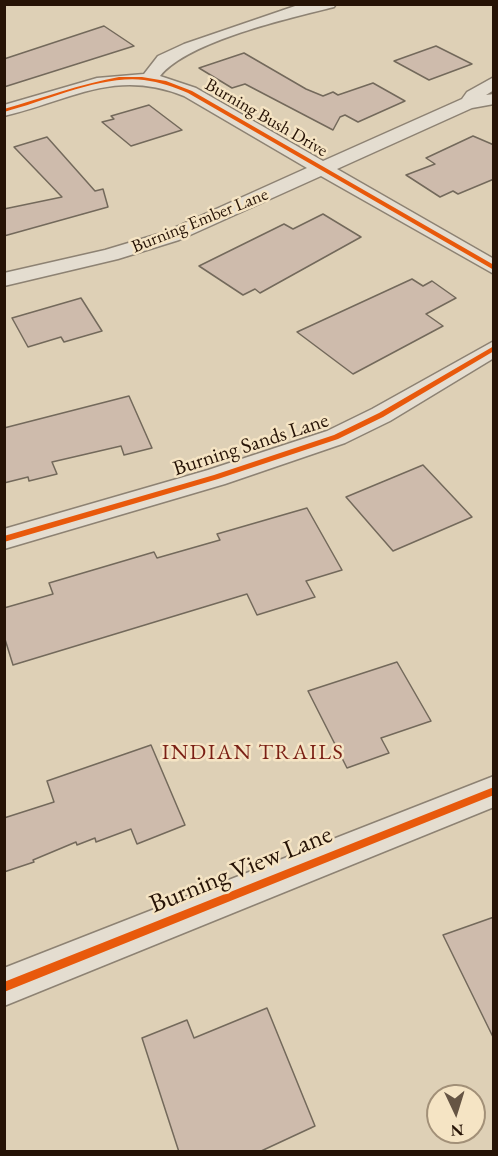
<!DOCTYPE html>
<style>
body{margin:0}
#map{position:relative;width:498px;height:1156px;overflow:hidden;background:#ded0b6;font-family:"EB Garamond",serif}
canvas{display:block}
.frame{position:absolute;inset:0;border:6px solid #261306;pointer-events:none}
.north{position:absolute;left:426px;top:1084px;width:60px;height:60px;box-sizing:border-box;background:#f5e4c4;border:2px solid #a29078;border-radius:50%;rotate:176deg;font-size:16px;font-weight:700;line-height:24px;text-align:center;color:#261306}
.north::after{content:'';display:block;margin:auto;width:21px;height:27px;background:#654;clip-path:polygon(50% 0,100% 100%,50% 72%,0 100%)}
</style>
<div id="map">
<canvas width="498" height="1156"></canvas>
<div class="frame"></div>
<div class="north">N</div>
</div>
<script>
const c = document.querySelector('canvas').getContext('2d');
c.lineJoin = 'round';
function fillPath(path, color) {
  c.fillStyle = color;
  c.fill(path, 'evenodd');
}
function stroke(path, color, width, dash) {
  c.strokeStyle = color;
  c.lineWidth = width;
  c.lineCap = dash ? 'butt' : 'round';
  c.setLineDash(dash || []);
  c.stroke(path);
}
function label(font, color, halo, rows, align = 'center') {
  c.font = font + ' "EB Garamond",serif';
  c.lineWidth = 5;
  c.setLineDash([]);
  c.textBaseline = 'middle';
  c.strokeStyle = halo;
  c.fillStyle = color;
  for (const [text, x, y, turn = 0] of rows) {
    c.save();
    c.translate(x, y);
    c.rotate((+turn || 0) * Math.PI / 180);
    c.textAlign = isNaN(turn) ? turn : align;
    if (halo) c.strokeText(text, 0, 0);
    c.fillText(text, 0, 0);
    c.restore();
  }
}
const building = new Path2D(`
 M104 26 134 46 4 87V59Z
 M436 46 472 64 429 80 394 61Z
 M244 53 306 89 323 96 333 92 338 95 373 83 405 101 358 122 345 115 340 117 333 130 245 84 232 88 199 68Z
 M149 105 182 130 131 146 102 122 114 119 111 116Z
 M473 136 494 145V179L458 194 453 191 440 197 406 175 435 164 426 158Z
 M47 137 95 191 103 189 108 207 4 236V209L62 197 14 147Z
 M323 214 361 237 260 293 255 289 243 295 199 266 284 224 293 229Z
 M412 279 423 286 432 281 456 298 426 314 443 326 353 374 297 332Z
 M81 298 102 331 64 342 61 337 28 347 12 318Z
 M129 396 152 448 124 455 121 446 52 462 57 474 29 481 28 477 4 483V428Z
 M423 465 472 517 393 551 346 497Z
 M307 508 342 570 306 581 315 597 257 615 247 594 13 665 4 636V608L53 594 49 583 154 552 157 558 220 540 217 534Z
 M397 662 431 721 381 738 389 753 347 768 308 691Z
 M151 745 185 825 137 844 131 829 96 842 95 838 77 845 76 842 33 860 34 862 4 872V818L54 802 47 781Z
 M494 917V1039L443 935Z
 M267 1008 315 1126 259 1152H179L142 1038 187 1020 194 1038Z`);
fillPath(building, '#cebbac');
stroke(building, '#73695b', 1.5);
const minor = new Path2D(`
 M301 4H336L334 7C290 18 188 41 160 76L196 88 323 161 462 99 467 92 494 77V90L486 95 494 94V104L472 108 337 169 494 259V274L321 176 179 240 118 259 4 286V273L105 250 165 232 307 168 184 96C115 68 71 100 4 116V105L97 78 144 74 158 56 184 44Z
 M494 341V358L390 421 345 443 225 484 4 549V529L208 470 327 431 372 409Z
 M494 776V807L4 1006V968Z`);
stroke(minor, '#8d8273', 3);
fillPath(minor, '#e4ddd0');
fillPath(new Path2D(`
 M119 77H142L166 81 192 91 494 265V270L188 93C174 87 160 82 144 80 100 75 47 101 4 112V109C43 98 80 84 119 77Z
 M494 346V351L383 417 338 439 218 479 4 542V536L214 475 334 435 379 413Z
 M494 787V795L4 992V982Z`), '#e8590c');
label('18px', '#261306', '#f5e4c4', [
 ["Burning Bush Drive",266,118,30],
 ["Burning Ember Lane",200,221,-22]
]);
label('21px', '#261306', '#f5e4c4', [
 ["Burning Sands Lane",251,445,-18]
]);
c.letterSpacing = '1.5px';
label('22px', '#7a1f14', '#f5e4c4', [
 ["INDIAN TRAILS",253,753]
]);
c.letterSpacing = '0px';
label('26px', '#261306', '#f5e4c4', [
 ["Burning View Lane",241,870,-22]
]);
</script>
